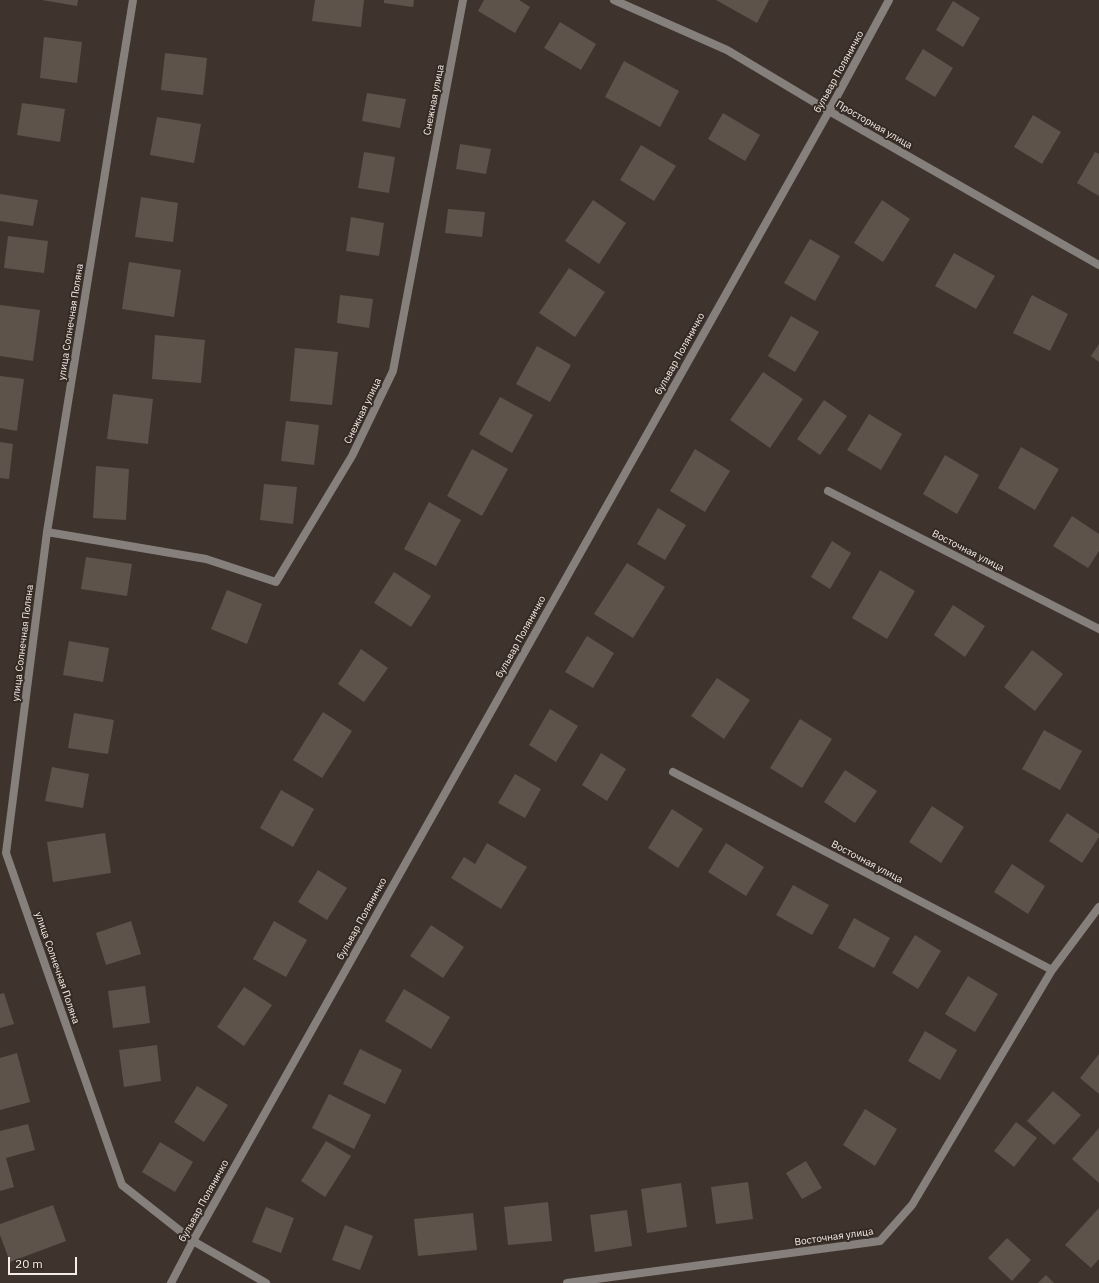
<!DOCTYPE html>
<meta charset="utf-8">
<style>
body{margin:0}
#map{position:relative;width:1099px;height:1283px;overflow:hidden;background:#3f342d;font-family:"IBM Plex Sans",sans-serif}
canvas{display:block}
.scale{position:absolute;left:8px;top:1257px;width:69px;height:18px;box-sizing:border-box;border:2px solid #f4ede8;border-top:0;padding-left:5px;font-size:12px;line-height:14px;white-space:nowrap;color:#f4ede8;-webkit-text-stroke:3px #352a24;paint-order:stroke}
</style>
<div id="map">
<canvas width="1099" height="1283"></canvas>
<div class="scale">20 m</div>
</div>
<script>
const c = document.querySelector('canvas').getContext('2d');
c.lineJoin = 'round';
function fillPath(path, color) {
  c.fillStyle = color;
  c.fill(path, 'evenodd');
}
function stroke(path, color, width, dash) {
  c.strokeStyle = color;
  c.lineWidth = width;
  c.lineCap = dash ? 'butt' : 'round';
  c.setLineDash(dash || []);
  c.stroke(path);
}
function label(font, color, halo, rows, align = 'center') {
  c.font = font + ' "IBM Plex Sans",sans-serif';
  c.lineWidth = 4;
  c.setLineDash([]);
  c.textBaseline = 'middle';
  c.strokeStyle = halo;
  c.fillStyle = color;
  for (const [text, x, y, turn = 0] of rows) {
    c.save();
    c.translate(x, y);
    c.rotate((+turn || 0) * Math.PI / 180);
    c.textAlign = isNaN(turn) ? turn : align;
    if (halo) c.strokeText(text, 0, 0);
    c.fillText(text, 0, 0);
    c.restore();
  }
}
fillPath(new Path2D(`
 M42 0H78L77 6Z
 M315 0H364L361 27 312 21Z
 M384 0H414L413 7 384 3Z
 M484 0H519L530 7 515 33 478 11Z
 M716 0H769L757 23Z
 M953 1 980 18 963 47 936 30Z
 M560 22 596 44 581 70 544 48Z
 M44 37 82 42 77 83 40 78Z
 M923 49 953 68 935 97 905 79Z
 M165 53 207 58 203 95 161 90Z
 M624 61 679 91 660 127 605 97Z
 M367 93 406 99 400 128 362 121Z
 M22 103 65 109 60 142 17 135Z
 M723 113 760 135 745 161 708 139Z
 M1033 115 1061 132 1042 164 1014 147Z
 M157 117 201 124 194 163 150 155Z
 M460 144 491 149 486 174 456 169Z
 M641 145 676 166 654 201 620 180Z
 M364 152 395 157 389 193 358 188Z
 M1095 152 1099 154V196L1077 183Z
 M0 194 38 200 33 226 0 221Z
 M141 197 178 203 173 242 135 237Z
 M593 200 626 223 599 264 565 241Z
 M882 200 910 219 883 262 854 243Z
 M448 209 485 212 482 237 445 233Z
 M351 217 384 223 379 256 346 251Z
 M8 236 48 241 44 273 4 268Z
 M810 239 840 256 815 301 784 283Z
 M954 253 995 276 976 309 935 286Z
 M129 262 181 270 174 317 122 309Z
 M569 268 605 292 575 337 539 313Z
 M340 295 373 299 369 328 337 323Z
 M1032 295 1068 314 1050 351 1013 333Z
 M0 305 40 310 33 361 0 356Z
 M791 316 819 332 795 372 768 356Z
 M155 335 205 340 201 383 152 379Z
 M1099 344V362L1091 356Z
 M537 346 571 365 550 402 516 384Z
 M295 348 338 352 332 405 290 401Z
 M763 372 803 399 770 448 730 420Z
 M0 376 24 379 17 431 0 428Z
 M113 394 153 399 148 444 107 439Z
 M500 397 533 415 512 453 479 434Z
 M824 400 847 416 820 455 797 439Z
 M869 414 902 434 881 470 847 450Z
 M286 421 319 425 314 465 281 461Z
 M0 442 13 444 9 479 0 478Z
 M1021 447 1059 469 1035 510 998 488Z
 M472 449 508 469 482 516 447 496Z
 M695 449 730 471 705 512 670 491Z
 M945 455 979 475 957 514 923 494Z
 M96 466 129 469 126 520 93 518Z
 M264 484 297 487 293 524 260 520Z
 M429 502 461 520 436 566 404 549Z
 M658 508 686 525 665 560 637 544Z
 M1072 516 1099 534V551L1088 568 1053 546Z
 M832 541 851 553 830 589 811 577Z
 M86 557 132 564 127 596 81 589Z
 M627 563 665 587 633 638 594 614Z
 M880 570 915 591 887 639 852 618Z
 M394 572 431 596 411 627 374 603Z
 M227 590 262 604 247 644 211 629Z
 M953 605 985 626 965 657 934 635Z
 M587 636 614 653 593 688 565 672Z
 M69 641 109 648 103 682 63 675Z
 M361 649 388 668 364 702 338 684Z
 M1032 650 1063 674 1035 711 1004 687Z
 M717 678 750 700 724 739 691 716Z
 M550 709 578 726 556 762 529 745Z
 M323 712 352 731 322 778 293 760Z
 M74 713 114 720 108 754 68 748Z
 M800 719 832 739 802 788 770 768Z
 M1044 730 1082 751 1060 790 1022 769Z
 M601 753 626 769 607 801 582 785Z
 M52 767 89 774 83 808 45 801Z
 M845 770 877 791 855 823 824 802Z
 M515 774 541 789 525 818 498 803Z
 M281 790 314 809 293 847 260 828Z
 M932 806 964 827 941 863 909 842Z
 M672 809 703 829 678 868 648 848Z
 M1067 813 1099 834V837L1082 863 1049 841Z
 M105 833 111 873 53 882 47 842Z
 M487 843 527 867 501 909 451 878 464 857 475 864Z
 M726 843 764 867 746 896 708 872Z
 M1012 864 1045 886 1028 914 994 892Z
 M318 870 347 888 327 920 298 902Z
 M793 885 829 905 812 935 776 915Z
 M854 918 890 938 874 968 838 948Z
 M131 921 141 954 106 965 96 933Z
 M274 921 307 940 286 977 253 959Z
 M431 925 464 947 443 978 410 956Z
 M915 935 941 951 918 989 892 973Z
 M968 976 998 994 975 1032 945 1014Z
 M145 986 150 1023 113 1028 108 991Z
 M244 987 272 1005 244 1046 217 1027Z
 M404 989 450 1017 431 1049 385 1021Z
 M4 993 14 1024 0 1028V994Z
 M925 1031 957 1050 940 1080 908 1061Z
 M157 1045 161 1081 124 1087 119 1050Z
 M360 1049 402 1070 385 1104 343 1084Z
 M17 1053 30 1102 0 1110V1058Z
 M1099 1054V1094L1080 1078Z
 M197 1086 228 1105 204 1142 174 1122Z
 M1053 1091 1081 1115 1054 1145 1027 1121Z
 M329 1094 371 1115 354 1149 312 1128Z
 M865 1109 897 1129 875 1166 843 1145Z
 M1016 1122 1037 1138 1014 1167 994 1151Z
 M28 1124 35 1150 6 1158 14 1187 0 1191V1131Z
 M1099 1128V1183L1072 1159Z
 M326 1141 351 1156 325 1197 301 1181Z
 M160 1142 193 1162 175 1192 142 1172Z
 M806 1161 822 1188 802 1199 786 1173Z
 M748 1182 753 1219 716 1224 711 1187Z
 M681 1183 687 1227 647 1233 641 1189Z
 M548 1202 552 1241 508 1245 504 1207Z
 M53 1205 66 1241 10 1262 0 1235V1224Z
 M266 1207 294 1218 281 1253 252 1242Z
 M1099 1208V1259L1091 1268 1065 1245Z
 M627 1210 632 1246 595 1252 590 1215Z
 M473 1213 477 1250 418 1256 414 1219Z
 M345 1225 373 1236 360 1270 332 1260Z
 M1007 1238 1031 1260 1012 1281 988 1258Z
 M1046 1275 1054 1283H1038Z`), '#5e534b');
stroke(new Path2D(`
 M133 0 47 532 6 853 122 1185 193 1241 266 1283
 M614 0 727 50 829 111 1099 265
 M828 491 1099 629
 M47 532 206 559 276 582 352 456 393 371 463 0
 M673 772 1052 970
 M171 1283 193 1241 829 111 889 0
 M567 1283 880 1241 912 1205 1052 970 1099 907`), '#86807d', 8);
label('10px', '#f4ede8', '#352a24', [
 ["бульвар Поляничко",839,72,-61],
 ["Снежная улица",434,100,-79],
 ["Просторная улица",874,125,30],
 ["улица Солнечная Поляна",71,322,-81],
 ["бульвар Поляничко",680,354,-61],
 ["Снежная улица",363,411,-64],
 ["Восточная улица",968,551,27],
 ["бульвар Поляничко",521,637,-61],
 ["улица Солнечная Поляна",23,643,-83],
 ["Восточная улица",867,862,28],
 ["бульвар Поляничко",362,919,-61],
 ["улица Солнечная Поляна",57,968,71],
 ["бульвар Поляничко",204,1201,-61],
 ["Восточная улица",834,1237,-8]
]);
</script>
